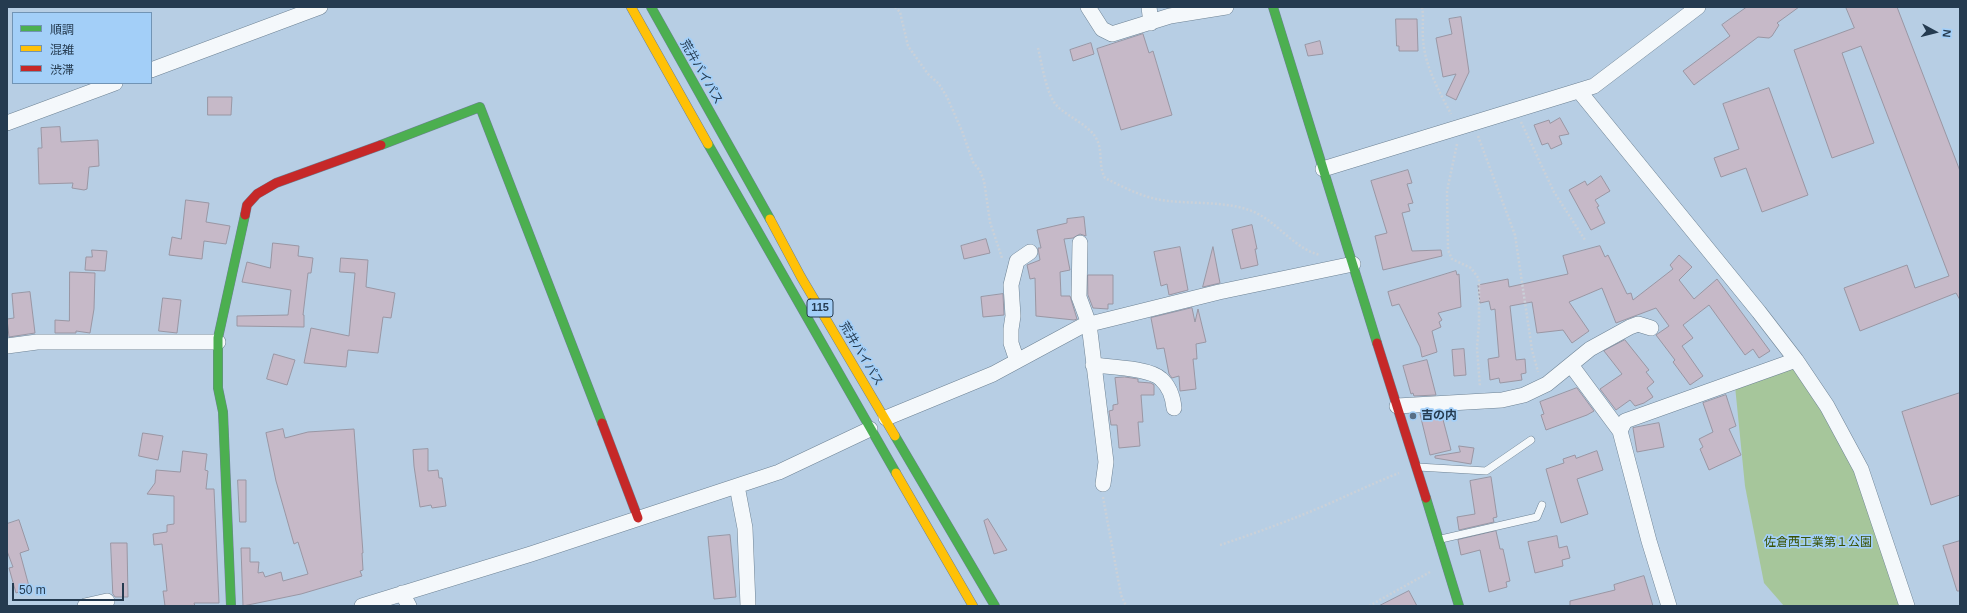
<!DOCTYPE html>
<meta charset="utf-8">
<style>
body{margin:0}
#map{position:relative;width:1967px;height:613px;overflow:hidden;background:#b7cee4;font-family:Arial,"Noto Sans JP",sans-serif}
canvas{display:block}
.frame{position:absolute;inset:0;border:8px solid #253b50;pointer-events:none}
.legend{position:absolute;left:12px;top:12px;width:140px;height:72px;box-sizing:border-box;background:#a3cff8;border:1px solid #7194b5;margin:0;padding:5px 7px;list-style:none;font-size:12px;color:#253b50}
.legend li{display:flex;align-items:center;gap:8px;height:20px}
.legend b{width:20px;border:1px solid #7194b5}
.north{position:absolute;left:1915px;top:12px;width:40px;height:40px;-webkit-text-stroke:3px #a3cff8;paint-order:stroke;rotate:97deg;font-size:11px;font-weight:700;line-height:16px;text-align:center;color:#253b50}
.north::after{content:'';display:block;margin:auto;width:14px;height:18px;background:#253b50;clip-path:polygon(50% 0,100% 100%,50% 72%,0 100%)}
.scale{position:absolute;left:12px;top:583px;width:112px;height:18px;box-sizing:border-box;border:2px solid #253b50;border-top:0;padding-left:5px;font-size:12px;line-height:14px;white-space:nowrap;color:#253b50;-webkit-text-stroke:3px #a3cff8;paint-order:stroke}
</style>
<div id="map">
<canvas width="1967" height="613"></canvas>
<div class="frame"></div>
<ul class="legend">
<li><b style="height:5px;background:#4caf50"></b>順調</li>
<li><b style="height:5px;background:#ffc107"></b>混雑</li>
<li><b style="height:5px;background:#c62828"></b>渋滞</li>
</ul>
<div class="north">N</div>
<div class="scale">50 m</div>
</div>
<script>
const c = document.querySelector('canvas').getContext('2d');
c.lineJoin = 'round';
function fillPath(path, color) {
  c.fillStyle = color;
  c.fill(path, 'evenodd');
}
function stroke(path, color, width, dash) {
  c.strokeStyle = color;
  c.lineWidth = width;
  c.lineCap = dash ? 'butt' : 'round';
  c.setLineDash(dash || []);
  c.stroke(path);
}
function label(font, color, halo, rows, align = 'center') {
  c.font = font + ' Arial,"Noto Sans JP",sans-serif';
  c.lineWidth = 3.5;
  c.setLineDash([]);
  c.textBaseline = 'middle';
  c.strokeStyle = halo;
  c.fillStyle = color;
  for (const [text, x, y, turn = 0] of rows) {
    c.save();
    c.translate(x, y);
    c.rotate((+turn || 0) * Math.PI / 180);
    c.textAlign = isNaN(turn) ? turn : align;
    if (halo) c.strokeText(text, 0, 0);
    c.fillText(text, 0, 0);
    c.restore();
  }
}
fillPath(new Path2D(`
 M1794 365 1859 475 1902 606H1784L1764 583 1745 486 1735 386Z`), '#a6c69b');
const building = new Path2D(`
 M1747 7H1799L1777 23 1779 25 1772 36 1769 38 1758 37 1694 85 1683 71 1730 36 1722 25Z
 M1846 7H1897L1960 171V300L1956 293 1860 331 1844 288 1907 265 1915 288 1949 276 1861 46 1842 53 1874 143 1832 158 1794 50 1854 28Z
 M1461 17 1469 72 1456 100 1446 95 1456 74 1443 77 1436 38 1452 34 1449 19Z
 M1396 19H1417L1418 51H1399V46H1397Z
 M1143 34 1149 53 1153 51 1172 115 1121 130 1097 49Z
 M1320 41 1323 54 1308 56 1305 45Z
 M1091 43 1094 54 1073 61 1070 50Z
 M1769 88 1808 195 1762 212 1746 168 1721 177 1714 158 1739 149 1723 104Z
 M208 97H232L231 115H208Z
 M1560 118 1569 134 1559 136 1562 144 1551 149 1548 143 1542 145 1534 125 1549 120 1550 123Z
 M60 127 61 142 98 140 99 166 89 167 87 189 84 190 72 188 73 183 39 184 38 148H42L41 128Z
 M1408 170 1412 183 1407 184 1413 203 1408 204 1410 211 1402 213 1412 251 1441 250 1442 256 1383 270 1375 236 1387 233 1371 181Z
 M1601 176 1610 191 1595 200 1599 206 1597 207 1605 223 1591 230 1569 190 1585 181 1587 185Z
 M186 200 209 203 206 222 230 226 226 244 204 241 202 259 169 255 172 237 181 239Z
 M1084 217 1086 236 1080 234 1073 238 1064 239 1070 270 1060 272 1061 296H1070L1077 319 1074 320 1036 316 1035 278 1030 279 1027 265 1040 260 1038 248H1041L1037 230 1067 223V219Z
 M1252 225 1257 249H1255L1258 265 1241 269 1232 230Z
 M986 239 990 253 964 259 961 246Z
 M273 243 299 246 298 256 313 258 311 273H308L303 315H304V327L237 326V316L288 315 291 290 242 282 247 262 270 268Z
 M1600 246 1605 257 1608 255 1627 294 1631 293 1633 300 1673 269 1670 265 1679 255 1692 267 1679 280 1694 299 1717 279 1770 351 1759 358 1753 349 1745 355 1709 305 1683 325 1693 338 1682 346 1703 376 1690 385 1673 362 1675 360 1656 335 1669 326 1656 308 1616 323 1602 288 1569 302 1589 331 1572 343 1563 330 1537 333 1532 302 1510 306 1516 360 1525 359 1526 373 1521 374 1522 380 1500 383 1499 378 1490 380 1488 359 1499 357 1495 309 1491 310 1489 301 1480 303 1478 285 1508 279 1509 287 1568 274 1563 256Z
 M1180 247 1188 290 1169 295 1167 284 1161 286 1154 252Z
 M1213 247 1220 283 1203 287Z
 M92 250 107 251 105 271 85 270 86 257H92Z
 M341 258 368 260 366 287 395 293 391 318 383 317 378 353 348 350 346 367 304 363 311 328 349 336 355 273 340 272Z
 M1456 271 1457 275 1459 274 1461 307 1438 313 1442 320 1439 322 1441 327 1432 331 1437 352 1422 357 1420 347 1399 304 1392 306 1388 292Z
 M70 272 95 273 94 309 90 333 76 331V333H55V320L69 321Z
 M1088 275H1113V304H1108V309L1093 308 1088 295Z
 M30 292 35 333 9 337 7 319 14 318 12 294Z
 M1003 294 1004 315 983 317 981 297Z
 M163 298 181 300 177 333 159 331Z
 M1192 308 1195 322 1198 309 1206 342 1196 344 1197 359H1193L1196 389 1180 391 1179 376 1172 378 1169 374 1164 348 1157 349 1151 318Z
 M1625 340 1649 370 1646 372 1654 382 1647 388 1653 397 1644 403 1635 406 1630 400 1616 410 1600 389 1622 374 1604 351Z
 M1464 349 1466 375 1454 376 1452 350Z
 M274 354 295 360 287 385 267 379Z
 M1427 360 1436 395 1414 396 1413 393 1411 394 1403 366Z
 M1125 377 1138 379V382L1151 383 1154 385V395H1141L1143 422H1138L1140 446 1119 448 1117 425H1111L1109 411 1113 410V405L1118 404 1115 378Z
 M1577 388 1594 411 1587 415 1546 430 1541 415 1544 414 1540 402Z
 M1960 393V495L1931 505 1902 412Z
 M1726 395 1736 426 1729 429 1741 455 1709 470 1700 449 1703 447 1699 439 1713 432 1703 403Z
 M1441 412 1451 450 1430 455 1420 414Z
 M1659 423 1664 447 1637 452 1633 428Z
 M283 429 285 438 308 432 354 429 363 553H362L363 570 360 571 362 576 301 594 243 606 241 548H250V562H259L258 573 263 572 265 577 281 572 283 581 308 574 298 542 294 544 276 481 266 433Z
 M143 433 163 436 158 460 139 456Z
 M1459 446 1474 448 1471 464 1435 458V456L1460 452Z
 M428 449V471L438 470 439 478H442L446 506 432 508 431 505 420 507 414 466 413 450Z
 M183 451 207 454 205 470 208 471 206 489H214L219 603H194L195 606H165L163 591H167L162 544 154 545 153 534 167 532V525L174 524V496L147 494 155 483 156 470 180 472Z
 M1597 451 1603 470 1577 479 1588 514 1561 523 1546 469 1564 463 1563 459 1575 455 1576 458Z
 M1491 477 1497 517 1493 518 1494 522 1459 530 1457 517 1475 514 1470 481Z
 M238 480H246V522H240Z
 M988 519 1007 550 994 554 984 521Z
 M19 520 29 550 20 553 30 590 22 593 21 591 16 593 9 568 13 567 7 551V524Z
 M1496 531 1500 549H1503L1510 581 1506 582 1507 587 1489 592 1480 550 1461 555 1458 540Z
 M730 535 736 597 714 599 708 537Z
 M1557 536 1559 548 1567 546 1570 558 1562 560 1563 566 1535 573 1528 542Z
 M1960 541V591H1957L1943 546Z
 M111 543H127L128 597H115L113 594Z
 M1644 576 1653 606H1570V601L1615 590 1614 585Z
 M1409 591 1417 606H1379Z`);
fillPath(building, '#c6b9c8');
stroke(building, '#9996a3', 1);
const lane = new Path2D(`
 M1418 467 1486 471 1531 440
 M1441 539 1537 517 1542 505`);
const street = new Path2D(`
 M1088 7 1102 29 1112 34 1170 16 1226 7
 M1149 7 1151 23
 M151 70 320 7
 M1579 91 1759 312 1796 360 1827 406 1861 469 1907 606
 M7 123 115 83
 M1323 169 1594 86 1698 7
 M1080 243 1079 297 1089 324 1106 462 1103 484
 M7 346 37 342H218
 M1017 361 1011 343V329L1013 316 1011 285 1017 261 1030 252
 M1093 365C1110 367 1150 368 1161 379 1169 386 1173 398 1174 408
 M1571 365 1620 431
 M1397 406 1502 400 1524 395 1547 384 1590 349 1630 327 1638 324 1651 328
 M886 418 993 374 1082 326 1219 292 1353 264
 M737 486 745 528 748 606
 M402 593 409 606
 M85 606 107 601
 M362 606 531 554 779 472 870 429
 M1669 606 1649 541 1620 431 1625 421 1796 360`);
const fast = new Path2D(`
 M651 7 770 219
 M1273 7 1377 343
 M708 144 896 473
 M381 145 480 107 602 423
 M895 436 995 606
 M1426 498 1459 606
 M231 606 223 412 218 388V338L245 215`);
const slow = new Path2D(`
 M631 7 708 144
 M770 219 801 277 895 436
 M896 473 973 606`);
const jam = new Path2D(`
 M245 215 247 205 257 194 276 183 381 145
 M1377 343 1426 498
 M602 423 638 518`);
stroke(lane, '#6d8294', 8);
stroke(street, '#6d8294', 16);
stroke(fast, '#6d8294', 10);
stroke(slow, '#6d8294', 10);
stroke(jam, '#6d8294', 10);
stroke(new Path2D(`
 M895 7 900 12 908 46 928 74 939 84 947 97 962 131 973 162 980 171 984 181 990 222 1002 258
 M1422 7C1424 17 1422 28 1423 38 1424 65 1439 91 1451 114
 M1038 48C1042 64 1046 94 1057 106 1067 116 1092 127 1097 140 1103 152 1098 165 1105 178 1121 186 1138 195 1156 199 1185 205 1221 200 1249 210 1276 219 1292 248 1320 255
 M1521 122 1554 192 1585 240
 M1478 136 1515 235 1532 350 1538 372
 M1457 144 1447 191 1448 250 1452 259 1471 268 1479 279V324L1477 348 1480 387
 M1103 497 1121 595 1126 606
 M1220 545C1256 533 1291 520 1326 505 1351 494 1374 483 1399 473
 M1369 606 1430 572`), '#cad1d9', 2.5, [2, 2]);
stroke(lane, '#f4f8fb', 7);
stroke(street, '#f4f8fb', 15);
stroke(fast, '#4caf50', 9);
stroke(slow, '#ffc107', 9);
stroke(jam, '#c62828', 9);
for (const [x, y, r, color] of [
 [1413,416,4,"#586e84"]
]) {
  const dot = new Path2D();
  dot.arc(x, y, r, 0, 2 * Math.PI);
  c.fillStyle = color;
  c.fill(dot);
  stroke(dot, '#a3cff8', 1.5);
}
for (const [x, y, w] of [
 [820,308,26]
]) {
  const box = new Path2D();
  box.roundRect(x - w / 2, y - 9, w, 18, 3);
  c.fillStyle = '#a3cff8';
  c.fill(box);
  stroke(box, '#253b50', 1);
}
label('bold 11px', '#253b50', null, [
 ["115",820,308]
]);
label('12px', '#253b50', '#a3cff8', [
 ["荒井バイパス",701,72,60],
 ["荒井バイパス",861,354,59]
]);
label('bold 12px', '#253b50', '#a3cff8', [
 ["吉の内",1421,416]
], 'left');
label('12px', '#395200', '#a3cff8', [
 ["佐倉西工業第１公園",1818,543]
]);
</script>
